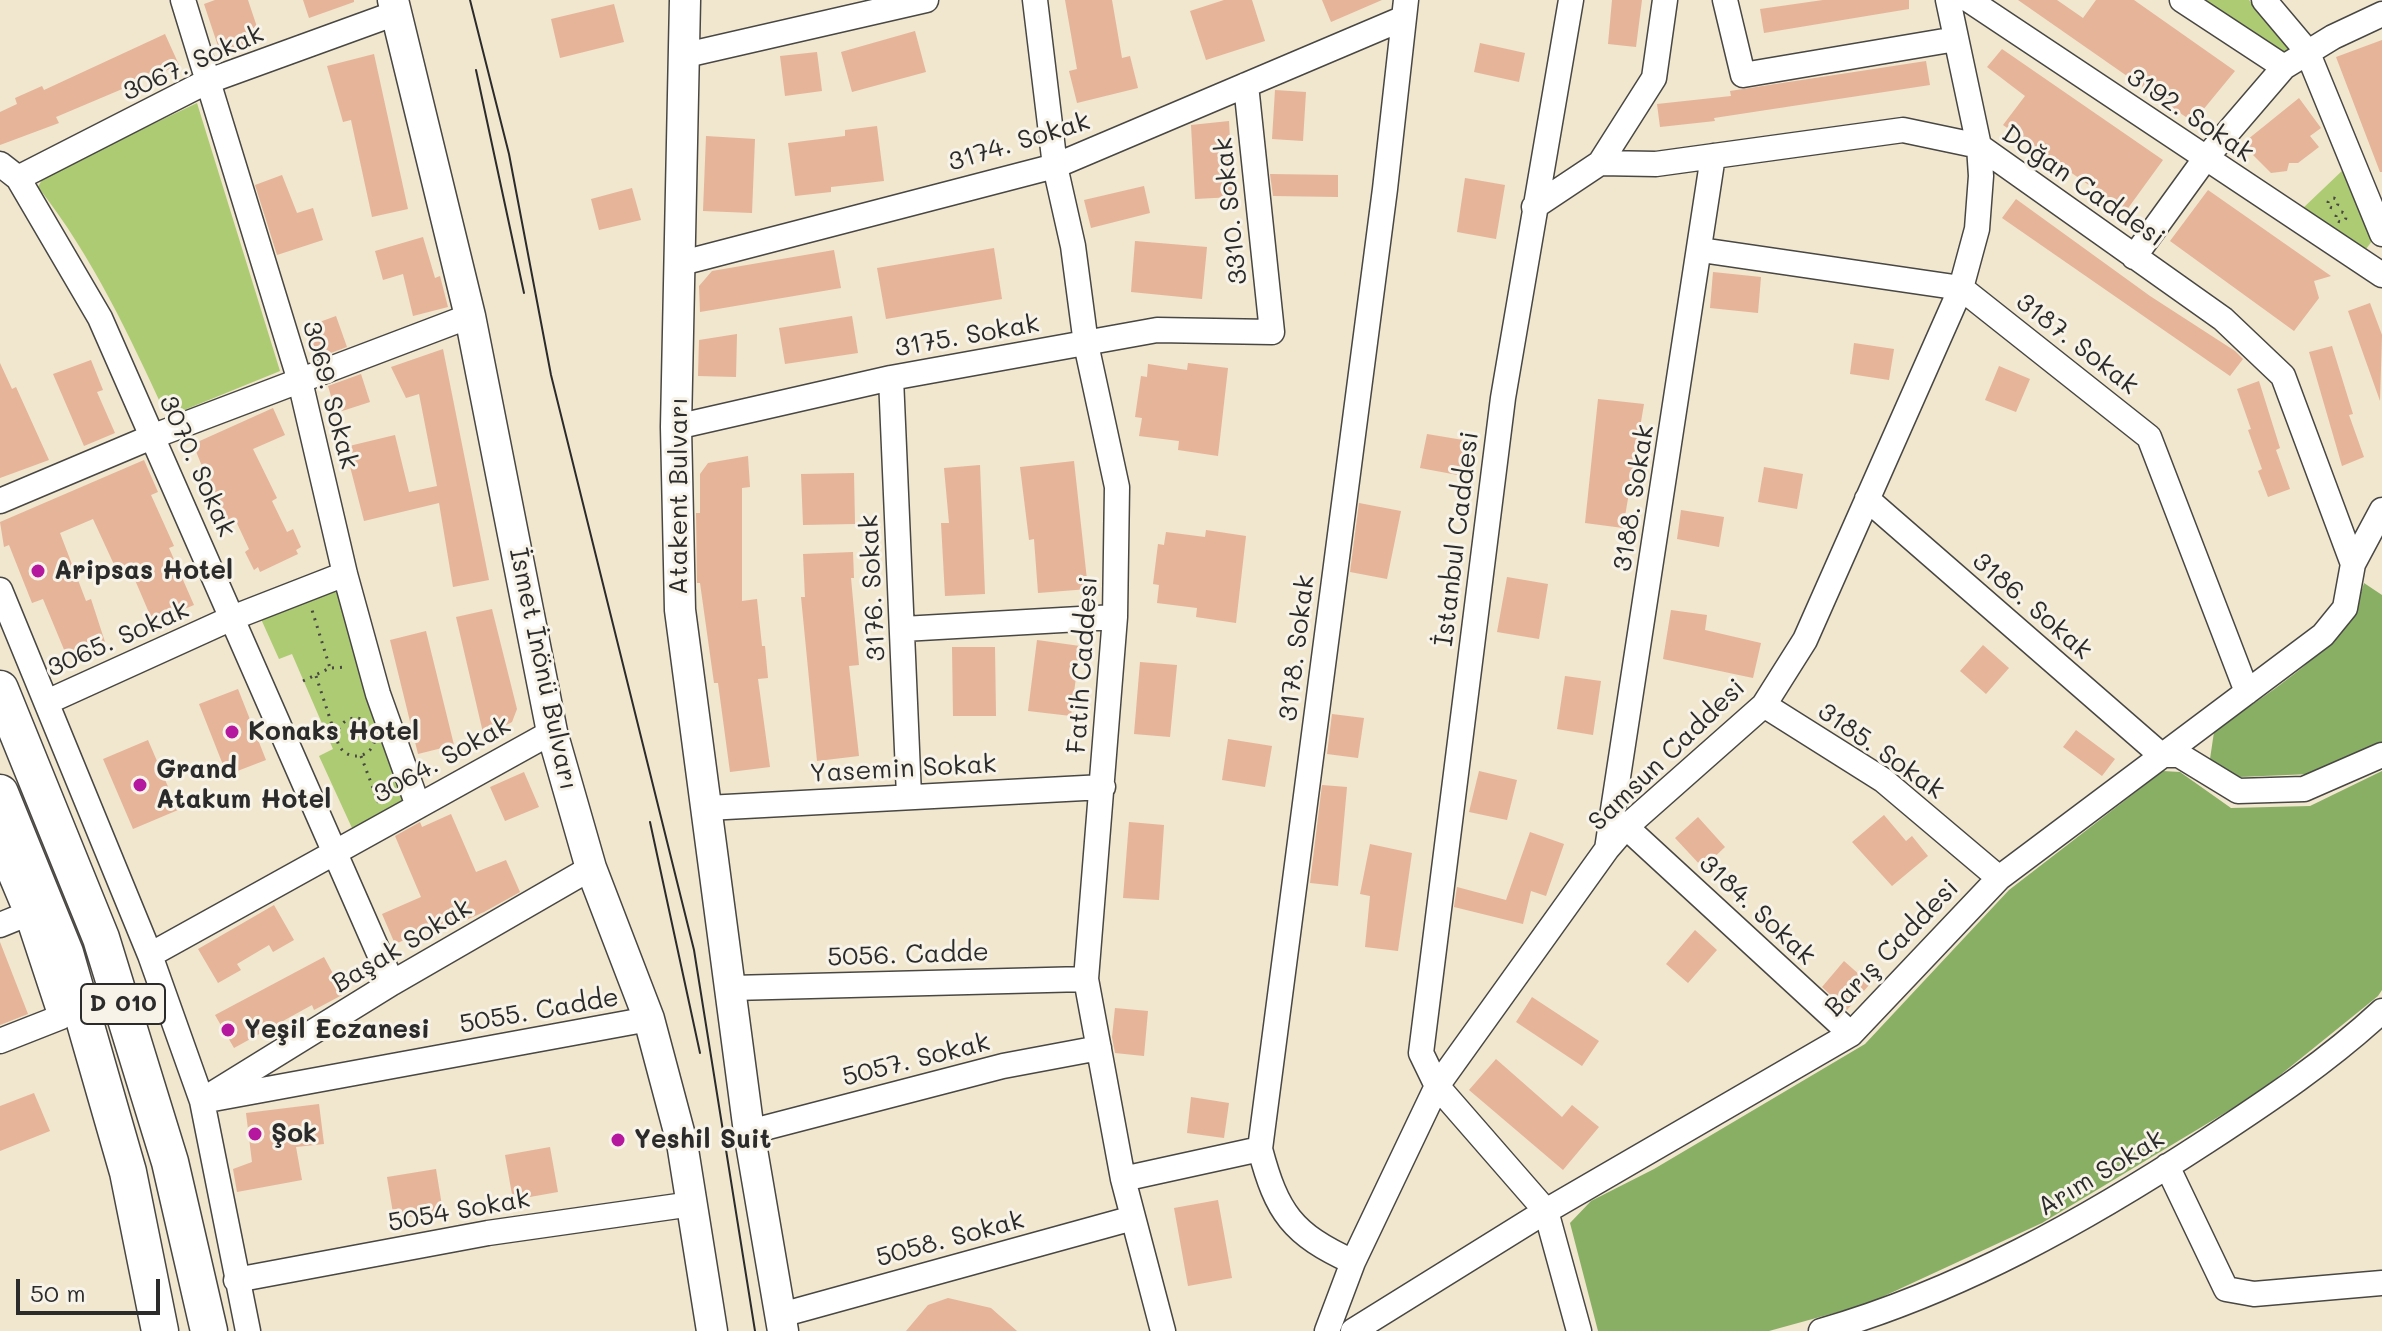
<!DOCTYPE html>
<meta charset="utf-8">
<style>
body{margin:0}
#map{position:relative;width:2382px;height:1331px;overflow:hidden;background:#f1e6ce;font-family:Mali,sans-serif}
canvas{display:block}
.scale{position:absolute;left:16px;top:1279px;width:144px;height:36px;box-sizing:border-box;border:4px solid #2b2b2b;border-top:0;padding-left:10px;font-size:24px;line-height:28px;white-space:nowrap;color:#2b2b2b;-webkit-text-stroke:6px #f7f3e8;paint-order:stroke}
</style>
<div id="map">
<canvas width="2382" height="1331"></canvas>
<div class="scale">50 m</div>
</div>
<script>
const c = document.querySelector('canvas').getContext('2d');
c.lineJoin = 'round';
function fillPath(path, color) {
  c.fillStyle = color;
  c.fill(path, 'evenodd');
}
function stroke(path, color, width, dash) {
  c.strokeStyle = color;
  c.lineWidth = width;
  c.lineCap = dash ? 'butt' : 'round';
  c.setLineDash(dash || []);
  c.stroke(path);
}
function label(font, color, halo, rows, align = 'center') {
  c.font = font + ' Mali,sans-serif';
  c.lineWidth = 6;
  c.setLineDash([]);
  c.textBaseline = 'middle';
  c.strokeStyle = halo;
  c.fillStyle = color;
  for (const [text, x, y, turn = 0] of rows) {
    c.save();
    c.translate(x, y);
    c.rotate((+turn || 0) * Math.PI / 180);
    c.textAlign = isNaN(turn) ? turn : align;
    if (halo) c.strokeText(text, 0, 0);
    c.fillText(text, 0, 0);
    c.restore();
  }
}
fillPath(new Path2D(`
 M2204 0H2249L2290 50 2281 56Z
 M197 103 280 371 167 417C130 337 93 257 38 187L44 176Z
 M2344 169 2372 241 2363 253 2301 210Z
 M337 589 404 801 352 828 319 756 333 749 292 654 279 659 261 619Z`), '#accb73');
fillPath(new Path2D(`
 M2364 583 2382 595V745L2310 774 2240 777 2210 759 2214 732C2268 691 2345 651 2364 583Z
 M2163 771 2180 772 2231 808 2310 806 2382 771V990L2378 996 2258 1093 2042 1223 1867 1304 1769 1331H1598L1570 1223 1591 1201 1654 1169 1865 1044 2009 890Z`), '#89af65');
fillPath(new Path2D(`
 M215 0H248L261 39 220 52 204 4Z
 M303 0H354V2L309 18Z
 M1065 0H1112L1122 58 1130 56 1138 88 1077 103 1069 71 1077 69Z
 M1224 0H1252L1265 41 1206 60 1190 11Z
 M1322 0H1382L1331 22Z
 M1612 0H1642L1636 47 1608 44Z
 M1823 0H1909V9L1764 33 1760 9Z
 M2018 0H2057L2083 18 2096 0H2134L2235 71 2193 122Z
 M614 4 624 42 560 58 551 19Z
 M915 31 926 72 852 92 841 52Z
 M165 34 179 65 56 117 59 123 0 145V112L17 104 15 98 42 86 44 90Z
 M2382 40V172H2380L2336 57Z
 M1480 43 1525 53 1519 82 1474 72Z
 M2002 49 2163 160 2126 211 2003 125 2025 96 1987 67Z
 M817 52 822 91 785 96 780 56Z
 M374 54 408 209 372 217 351 120 343 122 327 66Z
 M1926 61 1930 85 1714 118 1715 121 1660 127 1657 104 1731 96 1730 91Z
 M1275 90 1306 92 1303 141 1272 139Z
 M2299 98 2321 128 2310 136 2319 147 2298 163H2289L2287 171 2271 173 2242 144Z
 M1229 121 1233 197 1195 199 1191 125Z
 M877 126 884 181 831 187V192L795 196 788 143 845 136V130Z
 M706 136 755 139 752 213 703 211Z
 M1270 174 1338 175V197L1273 196Z
 M282 175 297 213 313 208 323 240 277 255 255 185Z
 M1465 178 1505 185 1496 239 1457 232Z
 M1144 186 1150 213 1091 228 1084 200Z
 M632 188 641 220 599 230 591 199Z
 M2208 190 2331 276 2314 281 2319 298 2294 331 2170 241Z
 M2016 199 2150 296 2235 351 2243 359 2230 376 2002 218Z
 M423 237 435 278 440 276 448 307 413 316 403 274 383 280 375 251Z
 M1135 241 1207 247 1202 299 1131 292Z
 M994 248 1002 299 886 319 877 268Z
 M834 250 841 288 700 312 699 286 712 271Z
 M1713 272 1761 277 1758 313 1710 308Z
 M2370 303 2382 335 2380 401 2348 311Z
 M336 316 347 347 317 358 306 327Z
 M852 316 858 353 785 364 779 328Z
 M737 334 736 377 698 376 699 340Z
 M1854 343 1894 349 1889 380 1850 374Z
 M2332 346 2353 414 2349 415 2364 457 2342 466 2309 352Z
 M443 349 489 580 453 587 439 503 364 521 345 447 395 435 409 492 437 486 419 394 406 398 391 367Z
 M91 360 103 390 97 392 115 433 84 446 53 374Z
 M0 363 12 389 16 387 49 460 0 478Z
 M1188 363 1228 368 1218 456 1178 450 1179 441 1139 436 1142 418 1135 417 1141 376 1147 377 1148 364 1187 370Z
 M1999 366 2030 379 2016 412 1985 400Z
 M361 374 370 402 336 413 328 386Z
 M2259 381 2280 448 2276 450 2290 489 2268 497 2258 471 2262 469 2248 430 2251 429 2237 389Z
 M1598 399 1644 404 1623 528 1585 523Z
 M273 408 285 435 253 449 277 498 272 501 287 532 293 529 301 547 296 550 298 554 260 572 258 567 254 570 245 552 249 549 235 519 225 523 193 444Z
 M1427 434 1469 441 1463 476 1420 468Z
 M748 456 750 487 742 488V601L757 599 762 646H765L768 678 758 679 770 767 730 772 718 683H714L700 583H697L696 513H700V474L708 463Z
 M144 460 158 492 151 495 174 546 169 548 194 605 153 622 129 566 117 571 93 519 60 533 86 601 91 599 105 642 74 654 65 652 43 599 32 603 9 545 4 547 0 522Z
 M1074 461 1088 589 1038 593 1034 539 1029 540 1020 467Z
 M980 465 985 594 945 596 941 523H949L944 468Z
 M1764 467 1803 474 1797 509 1758 502Z
 M854 473 855 524 803 525 801 474Z
 M1359 503 1401 511 1387 579 1350 572Z
 M1681 510 1724 517 1719 547 1677 539Z
 M1206 530 1246 536 1236 623 1196 617 1197 608 1157 603 1159 585 1153 584 1158 544 1164 545 1166 532 1205 537Z
 M853 552 854 578H851L859 665 849 666 859 756 817 761 801 597H805L803 554Z
 M1507 577 1548 584 1539 639 1497 632Z
 M492 609 517 709 512 722 484 737 456 617Z
 M1671 610 1707 615 1705 630 1761 643 1753 678 1663 659Z
 M426 631 454 745 418 754 390 640Z
 M1037 640 1080 646 1071 716 1028 711Z
 M1983 645 2009 668 1986 694 1960 671Z
 M952 647H995L996 716H953Z
 M1140 662 1177 665 1170 737 1134 734Z
 M1565 676 1601 681 1593 735 1557 729Z
 M238 689 266 760 227 775 199 704Z
 M1332 714 1364 718 1358 758 1327 754Z
 M2076 730 2115 759 2102 776 2063 747Z
 M1228 739 1272 746 1265 787 1222 780Z
 M148 740 178 810 133 829 103 759Z
 M1479 771 1517 780 1507 820 1469 812Z
 M524 772 539 807 505 821 490 787Z
 M1322 785 1347 787 1338 886 1310 883Z
 M451 814 476 872 506 860 520 892 484 912 464 921 462 915 395 944 382 914 421 897 395 836 420 822 422 827Z
 M1884 815 1906 841 1912 836 1928 856 1892 886 1852 842Z
 M1698 817 1725 847 1703 868 1675 838Z
 M1129 822 1164 825 1159 900 1123 898Z
 M1530 832 1564 844 1546 896 1531 891 1523 924 1454 907 1457 887 1506 900Z
 M1370 844 1412 853 1398 951 1365 947 1370 896 1360 894Z
 M274 905 294 940 273 952 269 945 237 964 241 970 218 983 198 949Z
 M1695 930 1717 950 1688 983 1666 964Z
 M0 942 28 1014 0 1025Z
 M324 957 344 994 314 1010 312 1005 234 1048 215 1015Z
 M1844 961 1870 984 1847 1010 1822 987Z
 M1532 997 1599 1041 1582 1066 1516 1022Z
 M1115 1008 1148 1011 1144 1056 1115 1053 1112 1037Z
 M1496 1059 1562 1117 1572 1105 1599 1127 1563 1170 1469 1090Z
 M34 1093 50 1131 0 1151V1106Z
 M1191 1097 1229 1103 1224 1138 1187 1133Z
 M319 1104 324 1144 296 1147 302 1180 237 1192 233 1169 252 1162 246 1113Z
 M550 1147 558 1192 513 1200 505 1155Z
 M436 1169 443 1212 394 1219 387 1177Z
 M1218 1200 1232 1278 1188 1286 1174 1208Z
 M948 1298 991 1308 1017 1331H906L928 1305Z`), '#e5b499');
const minor = new Path2D(`
 M183 0 300 381 345 574 378 694 418 806
 M1035 0 1055 166 1073 246 1086 344 1117 487 1115 617 1086 979 1123 1179 1163 1331
 M1571 0 1503 398 1421 1053 1437 1086 1546 1211 1579 1331
 M1725 0 1743 75 1956 39
 M1969 0 2382 275
 M2182 0 2284 67
 M2264 0 2307 51 2382 234
 M686 55 926 0
 M1600 163 1654 78 1665 0
 M0 164 18 178 100 318 392 983
 M18 178 206 82 396 13
 M1534 207 1600 163 1656 164 1903 130 1979 146 2223 319 2283 376 2353 564
 M1701 250 1961 288 2149 437 2247 692
 M2134 257 2205 159 2284 67 2333 37 2382 14
 M682 263 1055 166 1404 18
 M891 378 909 796
 M676 427 891 378 1157 330 1272 332 1246 85
 M1867 499 2161 755H2179L2238 791 2304 789 2382 755
 M0 501 154 436 470 316
 M0 590 150 955 202 1101 248 1331
 M903 629 1115 617
 M47 702 232 618 345 574
 M1764 705 1883 780 1999 878
 M707 808 1103 787
 M1626 827 1851 1034
 M1607 849 1713 156
 M0 850 27 914 61 1017 0 1041
 M0 925 27 914
 M150 955 552 732
 M732 988 1086 979
 M214 1093 392 983 591 868
 M202 1101 649 1019
 M749 1132 1003 1066 1099 1048
 M2167 1166 2226 1289 2254 1294 2382 1283
 M1123 1179 1260 1149
 M1353 1262C1292 1234 1277 1213 1260 1149L1385 189 1406 0
 M236 1280 488 1233 692 1204
 M781 1315 1133 1218
 M1327 1331 1353 1262 1437 1086 1607 849 1626 827 1764 705 1805 640 1961 288 1977 229 1981 176 1979 146 1948 0
 M1353 1331 1546 1211 1851 1034 1999 878 2323 635 2345 608 2353 564 2382 510
 M1821 1331C1960 1291 2086 1220 2207 1141 2268 1101 2328 1061 2382 1011`);
const major = new Path2D(`
 M393 0 470 316 552 732 591 868 649 1019 682 1143 712 1331
 M685 0 676 427 680 610 749 1132 783 1331`);
const highway = new Path2D(`
 M0 689 101 938 170 1162 209 1331
 M0 793 65 953 128 1172 160 1331`);
stroke(minor, '#494743', 27);
stroke(major, '#494743', 33);
stroke(highway, '#494743', 39);
stroke(new Path2D(`
 M2328 203a5 5 0 1 1 10 0a5 5 0 1 1-10 0Z
 M2336 217a5 5 0 1 1 10 0a5 5 0 1 1-10 0Z
 M332 668 347 667
 M316 676 336 737
 M303 681 330 668 312 610
 M337 737a19 19 0 1 1 38 0a19 19 0 1 1-38 0Z
 M323 728 332 725
 M361 756 379 804`), '#494743', 3, [2, 6]);
stroke(minor, '#fff', 24);
stroke(major, '#fff', 30);
stroke(highway, '#fff', 36);
stroke(new Path2D(`
 M470 0 509 154 551 375 694 950 755 1331
 M476 70 524 293
 M650 822 700 1053`), '#2b2b2b', 2);
for (const [x, y, r, color] of [
 [38,571,8,"#b5179e"],
 [232,732,8,"#b5179e"],
 [140,785,8,"#b5179e"],
 [228,1030,8,"#b5179e"],
 [255,1134,8,"#b5179e"],
 [618,1140,8,"#b5179e"]
]) {
  const dot = new Path2D();
  dot.arc(x, y, r, 0, 2 * Math.PI);
  c.fillStyle = color;
  c.fill(dot);
  stroke(dot, '#f7f3e8', 3);
}
for (const [x, y, w] of [
 [123,1004,84]
]) {
  const box = new Path2D();
  box.roundRect(x - w / 2, y - 20, w, 40, 6);
  c.fillStyle = '#f7f3e8';
  c.fill(box);
  stroke(box, '#2b2b2b', 2);
}
label('bold 24px', '#2b2b2b', null, [
 ["D 010",123,1004]
]);
label('26px', '#2b2b2b', '#f7f3e8', [
 ["3067. Sokak",193,63,-24],
 ["3192. Sokak",2190,115,34],
 ["3174. Sokak",1019,142,-17],
 ["Doğan Caddesi",2083,186,35],
 ["3310. Sokak",1231,211,-96],
 ["3175. Sokak",967,336,-10],
 ["3187. Sokak",2077,344,38],
 ["3069. Sokak",330,395,75],
 ["3070. Sokak",197,466,66],
 ["Atakent Bulvarı",679,496,-90],
 ["3188. Sokak",1634,498,-81],
 ["İstanbul Caddesi",1457,539,-83],
 ["3176. Sokak",873,588,-93],
 ["3186. Sokak",2032,606,41],
 ["3065. Sokak",118,639,-24],
 ["3178. Sokak",1297,648,-83],
 ["Fatih Caddesi",1083,665,-86],
 ["İsmet İnönü Bulvarı",543,669,78],
 ["3185. Sokak",1881,751,35],
 ["Samsun Caddesi",1667,755,-44],
 ["3064. Sokak",442,760,-29],
 ["Yasemin Sokak",903,769,-3],
 ["3184. Sokak",1757,910,43],
 ["Başak Sokak",402,946,-31],
 ["Barış Caddesi",1892,948,-46],
 ["5056. Cadde",908,955,-2],
 ["5055. Cadde",539,1011,-10],
 ["5057. Sokak",916,1060,-14],
 ["Arım Sokak",2101,1173,-31],
 ["5054 Sokak",459,1211,-10],
 ["5058. Sokak",950,1239,-15]
]);
label('bold 26px', '#2b2b2b', '#f7f3e8', [
 ["Aripsas Hotel",54,571],
 ["Konaks Hotel",248,732],
 ["Grand",156,770],
 ["Atakum Hotel",156,800],
 ["Yeşil Eczanesi",244,1030],
 ["Şok",271,1134],
 ["Yeshil Suit",634,1140]
], 'left');
</script>
